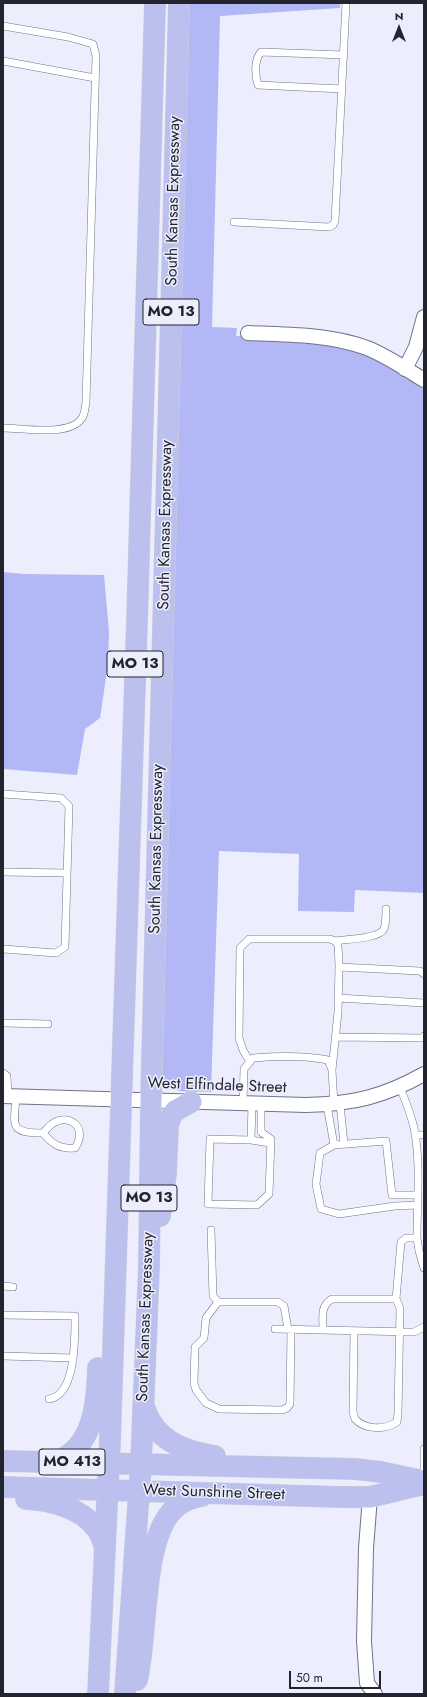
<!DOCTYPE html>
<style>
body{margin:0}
#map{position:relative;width:427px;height:1697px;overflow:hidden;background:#edeefd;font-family:Jost,sans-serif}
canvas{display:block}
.frame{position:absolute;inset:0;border:4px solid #23242d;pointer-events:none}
.north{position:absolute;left:379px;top:8px;width:40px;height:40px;-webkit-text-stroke:3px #edeefd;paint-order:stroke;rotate:0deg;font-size:11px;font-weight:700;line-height:16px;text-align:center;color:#23242d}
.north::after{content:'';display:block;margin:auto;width:14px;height:18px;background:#23242d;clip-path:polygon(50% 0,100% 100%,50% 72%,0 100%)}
.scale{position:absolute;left:289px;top:1671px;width:92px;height:18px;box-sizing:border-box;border:2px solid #23242d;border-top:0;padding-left:5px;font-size:12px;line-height:14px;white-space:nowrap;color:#23242d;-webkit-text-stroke:3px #edeefd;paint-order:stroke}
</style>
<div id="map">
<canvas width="427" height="1697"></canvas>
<div class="frame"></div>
<div class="north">N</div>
<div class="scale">50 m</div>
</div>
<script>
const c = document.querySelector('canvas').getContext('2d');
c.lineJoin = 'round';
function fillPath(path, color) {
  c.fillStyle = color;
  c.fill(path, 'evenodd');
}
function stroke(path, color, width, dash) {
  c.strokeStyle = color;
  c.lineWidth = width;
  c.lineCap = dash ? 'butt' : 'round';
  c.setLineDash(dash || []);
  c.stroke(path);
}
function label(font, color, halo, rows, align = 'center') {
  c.font = font + ' Jost,sans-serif';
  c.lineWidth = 3;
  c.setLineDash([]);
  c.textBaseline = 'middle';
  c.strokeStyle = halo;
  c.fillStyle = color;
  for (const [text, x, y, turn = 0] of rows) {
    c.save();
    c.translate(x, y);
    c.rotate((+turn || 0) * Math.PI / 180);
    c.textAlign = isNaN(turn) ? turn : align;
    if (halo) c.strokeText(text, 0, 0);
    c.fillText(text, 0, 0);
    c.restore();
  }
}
fillPath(new Path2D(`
 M190 3H340V8L220 16 212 327 237 328 236 336 322 341 363 350 424 384V893L355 890 354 912 298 911 299 854 219 851 211 1092C189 1091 168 1097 161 1072L186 8Z
 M3 572 24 574 104 575 109 632 108 664 100 718 85 729 77 775 3 769Z`), '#b2b7f5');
const service = new Path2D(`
 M3 26 68 37 93 44 96 56 86 402C85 407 85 414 82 418 70 437 23 428 3 428
 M3 61 95 78
 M342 89 258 85C255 75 254 60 261 52L344 55
 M234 222 329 227 333 225 335 221 346 3
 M3 794 61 798 69 806 65 947 56 953 3 949
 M3 872 67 873
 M335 941C346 939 379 939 384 929 386 923 386 915 386 909
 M339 967 420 971 424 974
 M338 998 424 1003
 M3 1023 48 1024
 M335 1037 422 1038 424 1036
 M250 1062 243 1050 239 1038 240 948 249 939H330L335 941 338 945 339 965 338 1012 332 1070
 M3 1073 7 1076 8 1096
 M400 1087C405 1100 411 1114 414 1128 421 1161 417 1204 417 1238L419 1251 424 1268
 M16 1097C14 1126 9 1133 43 1133 46 1130 49 1126 52 1124 68 1112 89 1127 75 1148 60 1149 53 1145 43 1133
 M243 1103 244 1069 253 1058C278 1056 303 1055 328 1060L332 1070 334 1104
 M252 1104 251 1140 210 1139 208 1204 257 1205 269 1194 271 1139 261 1132V1104
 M340 1104 344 1144
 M327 1105 334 1145 320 1153 316 1184 321 1209 339 1214 395 1206 417 1205
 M415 1135H424
 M251 1140 270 1143
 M334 1145 386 1141 392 1195H417
 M211 1230 213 1296 218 1302H278L284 1306 288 1329
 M3 1286 13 1287
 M396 1299 401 1242 406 1238H417
 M218 1302 206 1318 204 1338 195 1347 194 1383 196 1390 206 1403 219 1409 282 1410 287 1408 290 1404 291 1330
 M3 1315 75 1316C75 1338 76 1395 49 1399
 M275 1329 414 1332 424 1327
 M323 1330C323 1317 320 1306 332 1299H396L400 1308 398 1413 397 1422C385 1430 365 1430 355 1419L353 1412 354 1331
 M3 1356 73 1358
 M424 1449V1472`);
const minor = new Path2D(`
 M248 333C289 335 329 334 367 348 387 356 406 369 424 380
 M405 369 416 347 424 317
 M3 1096 306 1105C353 1104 383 1097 424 1074
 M370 1497 366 1548 364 1641 367 1683 375 1694`);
const primary = new Path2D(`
 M160 1216 166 1174 168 1125 171 1117 175 1111 191 1102
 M144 1406C154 1440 183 1451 215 1456
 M3 1461 355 1469 381 1472 423 1481
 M57 1461C94 1447 97 1402 98 1368
 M3 1487 340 1497H370L424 1484
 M26 1499C50 1500 81 1508 96 1528 101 1534 103 1541 105 1548
 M137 1680C148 1635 142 1543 172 1511 180 1502 190 1498 202 1496
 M98 1694 110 1441 137 621 155 3
 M125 1694 141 1463 149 1267 151 1101 179 3`);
stroke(service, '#707388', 8);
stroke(minor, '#707388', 16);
stroke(primary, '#cfcfd1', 22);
stroke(service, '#fff', 7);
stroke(minor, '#fff', 14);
stroke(primary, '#bcc0ee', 21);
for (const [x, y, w] of [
 [171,312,56],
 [135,664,56],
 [149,1198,56],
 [72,1462,66]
]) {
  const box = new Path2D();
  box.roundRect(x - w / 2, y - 13, w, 26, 3);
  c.fillStyle = '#edeefd';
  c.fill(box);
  stroke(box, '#23242d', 1);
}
label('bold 15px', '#23242d', null, [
 ["MO 13",171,312],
 ["MO 13",135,664],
 ["MO 13",149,1198],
 ["MO 413",72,1462]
]);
label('16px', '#23242d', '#edeefd', [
 ["South Kansas Expressway",174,201,-89],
 ["South Kansas Expressway",166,525,-89],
 ["South Kansas Expressway",157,849,-89],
 ["West Elfindale Street",217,1086,2],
 ["South Kansas Expressway",146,1317,-88],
 ["West Sunshine Street",214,1493,2]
]);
</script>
